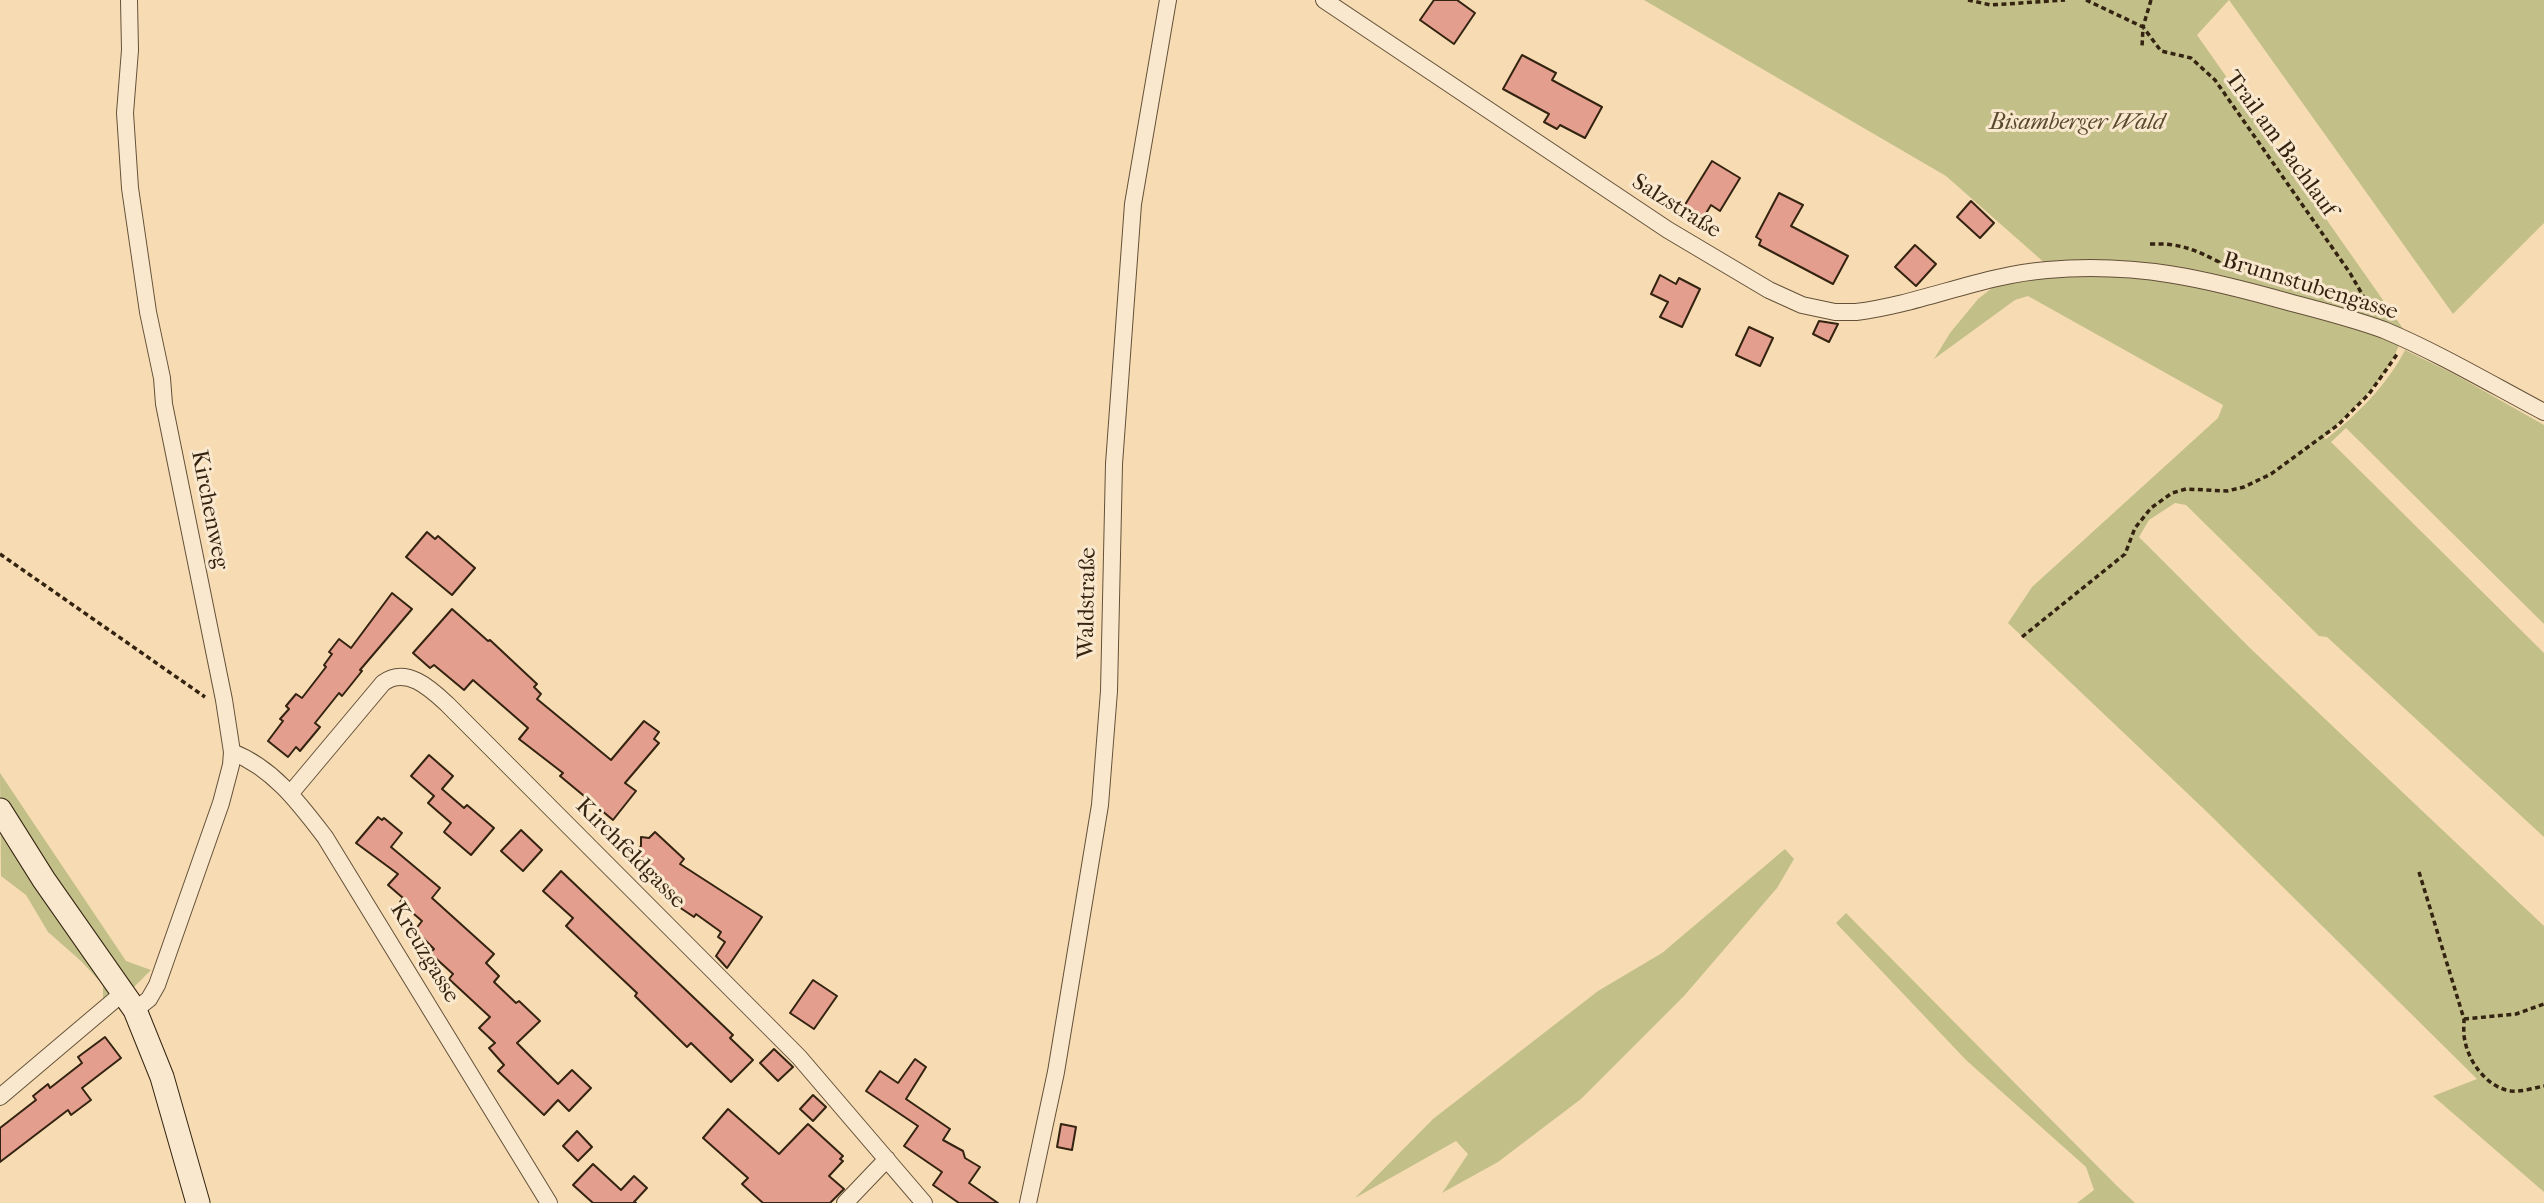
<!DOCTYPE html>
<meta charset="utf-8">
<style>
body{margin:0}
canvas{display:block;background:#f7dcb3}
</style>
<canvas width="2544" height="1203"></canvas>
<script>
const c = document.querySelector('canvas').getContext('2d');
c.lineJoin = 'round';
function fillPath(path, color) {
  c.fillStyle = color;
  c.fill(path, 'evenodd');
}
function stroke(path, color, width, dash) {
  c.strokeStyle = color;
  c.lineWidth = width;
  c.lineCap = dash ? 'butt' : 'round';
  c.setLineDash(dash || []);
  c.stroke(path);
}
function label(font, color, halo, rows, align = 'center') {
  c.font = font + ' "IM FELL French Canon",serif';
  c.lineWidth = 6;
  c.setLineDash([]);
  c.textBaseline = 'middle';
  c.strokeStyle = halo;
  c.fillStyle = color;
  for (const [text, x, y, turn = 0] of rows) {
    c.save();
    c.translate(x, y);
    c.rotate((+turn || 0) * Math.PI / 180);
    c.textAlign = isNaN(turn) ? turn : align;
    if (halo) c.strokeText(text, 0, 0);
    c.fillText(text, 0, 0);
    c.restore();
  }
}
fillPath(new Path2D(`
 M1644 0H2544V223L2453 314 2229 0 2197 35 2404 330C2391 379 2357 403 2324 438L2326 439C2357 415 2387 385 2405 350L2454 374 2544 425V624L2346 428 2331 442 2544 653V837L2327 637 2319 636 2186 505 2175 503 2149 520 2139 537 2250 648 2544 926V1192L2433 1096 2477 1079 2206 811 2008 623 2032 587 2218 418 2223 405 2028 296 2015 300 1934 359 1950 333 1978 299 1992 288 2026 279 2050 275H2152L2226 294 2239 281 2212 275 2047 265 1946 176Z
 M0 773 126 961 151 970 111 1010 103 998V985L81 961 48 932 26 895 1 876Z
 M1785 849 1794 859 1777 888 1684 996 1581 1099 1498 1162 1442 1193 1468 1154 1456 1141 1355 1198 1433 1119 1598 991 1662 953Z
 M1846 913 2116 1185 2135 1203H2077L2094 1190 2086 1167 1966 1060 1836 923Z`), '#c2bf89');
const building = new Path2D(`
 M1434 0H1457L1475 13 1454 44 1420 20Z
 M1522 55 1556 73 1552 80 1602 107 1585 138 1560 125 1557 129 1544 122 1549 114 1503 89Z
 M1712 161 1740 178 1720 211 1711 205 1702 220 1683 208Z
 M1779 193 1803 205 1791 226 1848 256 1833 284 1759 245 1761 240 1756 237Z
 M1971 201 1994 223 1980 238 1957 217Z
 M1915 245 1936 264 1916 286 1895 267Z
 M1660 275 1676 284 1679 278 1700 289 1682 327 1660 317 1668 302 1651 294Z
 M1819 321 1838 324 1829 342 1813 334Z
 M1749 327 1773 338 1760 366 1736 355Z
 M427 532 435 539 438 536 475 568 452 595 406 557Z
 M392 593 412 609 360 670 362 671 342 696 339 693 315 723 320 727 300 751 296 747 288 757 268 741 283 721 280 719 289 709 286 706 296 694 302 698 326 667 324 665 332 654 329 652 339 639 351 648Z
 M452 609 488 641 490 640 537 684 534 687 541 694 537 699 611 760 644 721 659 732 654 739 659 743 625 783 636 791 613 820 560 776 563 773 519 739 528 728 473 680 464 690 434 665 430 668 413 653Z
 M429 755 453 776 442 789 464 808 467 805 494 828 471 855 444 832 451 823 428 803 434 796 411 776Z
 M378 817 382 820 384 818 402 833 391 847 440 888 432 898 494 954 486 963 499 976 494 982 516 1003 519 1001 540 1021 517 1043 558 1084 572 1070 591 1088 569 1111 558 1100 544 1115 498 1071 504 1065 489 1048 495 1043 479 1028 490 1017 449 979 453 974 430 953 434 949 415 930 422 921 400 902 403 898 388 885 398 874 356 843Z
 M521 830 542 850 523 871 501 851Z
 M655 832 684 859 680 864 762 917 727 968 716 956 725 942 718 937 721 932 696 914 694 917 673 903 675 901 642 867 647 863 635 851 641 846V837L649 838Z
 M561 871 733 1035 730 1038 753 1060 731 1082 691 1043 687 1047 635 996 637 993 566 926 573 918 543 891Z
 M813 980 837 996 814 1029 790 1013Z
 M105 1037 121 1058 82 1088 91 1100 71 1115 68 1110 0 1162V1128L36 1100 33 1096 48 1084 50 1088 82 1063 78 1057Z
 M774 1049 793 1067 778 1081 760 1063Z
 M915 1059 926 1067 906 1099 950 1129 943 1140 963 1151 965 1158 980 1167 969 1183 998 1203H959L933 1185 942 1172 904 1146 918 1126 866 1091 880 1071 898 1083Z
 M813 1095 826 1107 813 1121 800 1109Z
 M728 1109 779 1154 808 1124 843 1156 840 1159 843 1161 829 1176 844 1189 830 1203H763L742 1184 748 1178 703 1138Z
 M1061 1124 1076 1127 1072 1150 1057 1147Z
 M577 1131 592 1147 578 1161 563 1146Z
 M593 1164 621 1190 634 1176 647 1188 634 1202 636 1203H593L573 1185Z`);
fillPath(building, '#e39e8d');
stroke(building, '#332310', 2);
const street = new Path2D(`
 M129 0 130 50 125 113 130 188 148 312 162 378 164 404 224 700 232 752 231 765 221 803 157 985 149 999 135 1010
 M1324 0 1668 230 1769 290 1802 305 1835 312H1856C1921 304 1982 275 2047 270 2137 262 2207 279 2292 303 2323 311 2354 319 2384 330 2439 353 2491 384 2544 412
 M232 752C273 768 299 803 325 837L549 1203
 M290 794 383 683C406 666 430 688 447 704L799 1057 924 1203
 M0 1097 124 992
 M845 1203 887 1159
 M1028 1203 1056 1072 1100 805 1109 691 1114 464 1133 204 1168 0`);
const secondary = new Path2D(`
 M0 810 44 880 135 1010 162 1077 198 1203`);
stroke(street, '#645139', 18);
stroke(secondary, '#332310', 25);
stroke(new Path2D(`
 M1968 0 1991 5 2065 0
 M2086 0 2143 27 2142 47
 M2151 0 2143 27 2161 51 2191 58 2215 80 2350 273 2370 308
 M2150 244C2179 243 2194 249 2219 262L2220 266
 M0 554 205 697
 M2022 637 2125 554 2135 528 2151 508 2172 493 2186 489 2227 491 2244 487 2271 474 2338 425 2369 394 2398 353
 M2419 872 2464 1019C2464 1026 2463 1034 2465 1041 2469 1063 2488 1088 2511 1091 2522 1092 2534 1088 2544 1086
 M2464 1019 2516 1014 2544 1004`), '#332310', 3.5, [5, 3.5]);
stroke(street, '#fae8ce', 16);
stroke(secondary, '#fae8ce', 23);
label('italic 23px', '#574a2e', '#fae8ce', [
 ["Bisamberger Wald",2077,123]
]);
label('23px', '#332310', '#fae8ce', [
 ["Trail am Bachlauf",2280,144,54],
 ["Salzstraße",1676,207,32],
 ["Brunnstubengasse",2310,287,17],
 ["Kirchenweg",209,510,79],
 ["Waldstraße",1088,603,-89],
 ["Kirchfeldgasse",630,854,45],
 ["Kreuzgasse",424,953,59]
]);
</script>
